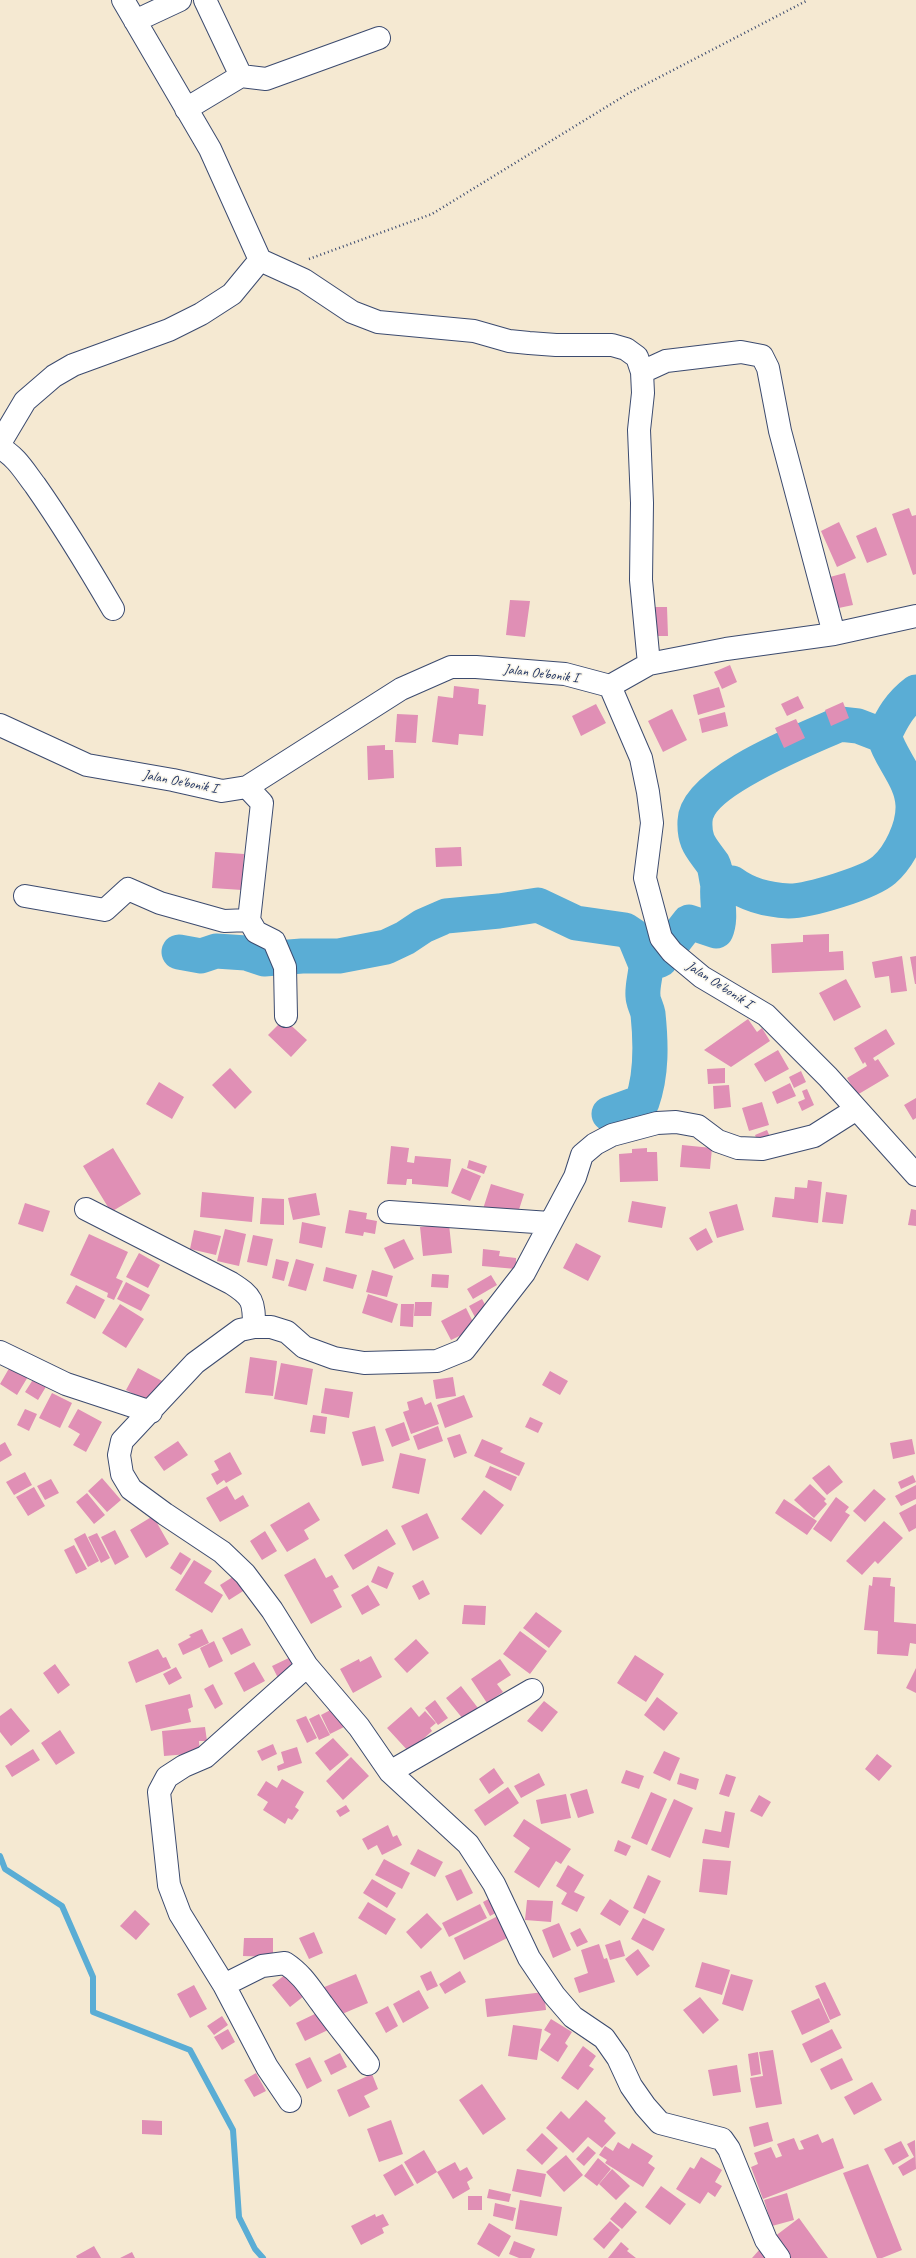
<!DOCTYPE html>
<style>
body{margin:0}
canvas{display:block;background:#f5e9d2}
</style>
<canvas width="916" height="2258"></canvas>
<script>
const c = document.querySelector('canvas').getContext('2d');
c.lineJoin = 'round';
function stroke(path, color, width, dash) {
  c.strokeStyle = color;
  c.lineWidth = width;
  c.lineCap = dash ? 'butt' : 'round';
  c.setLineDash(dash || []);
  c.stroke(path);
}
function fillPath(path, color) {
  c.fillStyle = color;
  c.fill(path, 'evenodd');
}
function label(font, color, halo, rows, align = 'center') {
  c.font = font + ' Caveat,sans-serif';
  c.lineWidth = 3;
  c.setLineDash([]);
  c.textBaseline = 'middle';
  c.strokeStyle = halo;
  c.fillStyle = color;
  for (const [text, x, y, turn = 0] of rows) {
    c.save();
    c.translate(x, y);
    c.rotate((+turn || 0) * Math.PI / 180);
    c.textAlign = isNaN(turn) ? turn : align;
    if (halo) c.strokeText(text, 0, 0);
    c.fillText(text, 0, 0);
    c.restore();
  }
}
stroke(new Path2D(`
 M0 1856 5 1869 62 1906 93 1977V2012L190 2050 233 2130 239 2217 255 2249 263 2258`), '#5aadd5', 6);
stroke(new Path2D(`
 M718 885C716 879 716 870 713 864 702 848 694 843 695 821 696 781 807 739 840 724L858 726 884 736
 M179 952 201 956 216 951 246 953 264 959 302 956H339L386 947 405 938 423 926 446 916 499 911 538 905 576 923 625 930 634 936 646 965 660 960 662 946 675 940 689 922 716 931C722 917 716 900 718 885L732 883C748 895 769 900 789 901 809 901 869 883 884 870 900 856 914 827 913 805 912 779 891 760 884 736 892 718 900 704 916 692
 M609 1114 642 1102C652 1074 651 1043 648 1014 647 1008 643 1002 643 996 642 986 646 975 646 965`), '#5aadd5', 35);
fillPath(new Path2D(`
 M909 508 912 516 916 515V574L913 575 892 514Z
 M839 522 856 558 837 567 821 531Z
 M876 527 887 555 867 563 856 536Z
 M845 573 853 605 834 609 826 578Z
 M510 600 530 601 525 637 506 635Z
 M646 607H667L668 636H647Z
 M730 665 737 682 722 689 714 672Z
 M454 686 479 689 478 704 486 705 483 736 459 734 458 745 432 742 438 696 453 698Z
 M719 687 725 707 698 715 693 695Z
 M798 696 804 708 787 716 781 704Z
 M843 702 849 718 831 726 825 710Z
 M596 704 606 723 581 736 572 716Z
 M672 709 687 740 663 752 648 721Z
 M725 712 728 726 702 733 699 719Z
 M397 714 418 715 416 743 395 742Z
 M796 719 805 738 784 748 775 728Z
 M385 745V750H393L394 778 368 780 367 746Z
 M461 847 462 866 436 867 435 848Z
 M215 852 244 854 242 890 212 888Z
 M829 934V952L843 951 844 970 772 973 771 944 803 942V935Z
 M902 956 907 991 891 993 889 976 875 978 872 962Z
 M916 956V984H915L910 957Z
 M846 979 861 1007 834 1021 819 993Z
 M284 1019 307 1040 291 1057 268 1035Z
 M748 1019 757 1032 762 1028 770 1041 731 1067 704 1050Z
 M886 1029 895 1044 873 1058 875 1061 878 1059 889 1076 857 1095 847 1078 867 1066 865 1062 863 1064 854 1048Z
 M778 1050 789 1069 765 1082 754 1064Z
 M230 1068 252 1092 235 1109 212 1085Z
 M725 1068V1083L708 1084 707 1069Z
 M801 1071 806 1082 794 1088 789 1077Z
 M159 1082 184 1097 172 1119 146 1104Z
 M790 1083 796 1096 777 1104 772 1092Z
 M729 1085 731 1107 714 1109 713 1086Z
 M807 1089 814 1105 802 1111 798 1102 805 1099 802 1091Z
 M916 1098V1118L913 1120 904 1105Z
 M762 1102 769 1125 749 1131 742 1108Z
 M767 1130 771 1139 759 1145 755 1135Z
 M682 1145 712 1148 710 1169 680 1167Z
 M391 1146 409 1148 407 1162 414 1163 415 1156 451 1159 448 1187 412 1184V1179H407L406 1185 387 1184Z
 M113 1148 141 1194 111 1212 83 1166Z
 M647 1148V1152H657L658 1181 620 1182 619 1154 632 1153V1149Z
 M469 1160 487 1166 484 1174 467 1168Z
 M462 1168 481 1176 470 1201 451 1193Z
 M808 1180 822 1182 818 1223 772 1217 775 1197 794 1199 795 1187 807 1188Z
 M491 1184 524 1194 516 1219 483 1209Z
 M202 1192 254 1197 252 1222 200 1217Z
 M826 1192 847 1195 843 1224 822 1222Z
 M316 1193 320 1215 293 1220 288 1198Z
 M262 1198 284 1199V1225L260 1224Z
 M632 1201 666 1207 662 1228 628 1222Z
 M25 1203 50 1211 43 1232 18 1224Z
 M737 1204 744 1230 717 1238 709 1212Z
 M911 1209 916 1210V1226L908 1225Z
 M349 1210 367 1213 366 1219 377 1221 375 1234 364 1232 363 1236 345 1233Z
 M427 1221 449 1224 452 1253 423 1256 420 1227 428 1226Z
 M302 1222 326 1227 322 1248 299 1243Z
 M706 1228 713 1242 697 1251 689 1238Z
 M225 1229 246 1234 239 1266 217 1261Z
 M194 1230 221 1236 216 1255 190 1249Z
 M89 1234 128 1252 116 1278 123 1281 114 1300 107 1297 108 1293 70 1275Z
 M253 1235 273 1239 267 1266 247 1262Z
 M404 1239 414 1259 394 1269 384 1248Z
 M576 1243 601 1256 588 1281 563 1268Z
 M483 1249 500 1251 499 1256 516 1258V1269L482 1266Z
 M139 1253 160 1265 148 1288 126 1277Z
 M276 1259 289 1262 284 1281 272 1278Z
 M296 1259 314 1264 306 1291 288 1286Z
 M326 1267 357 1275 353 1289 323 1281Z
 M372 1270 393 1276 387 1297 366 1292Z
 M432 1274 449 1275 448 1288 431 1287Z
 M491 1275 497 1285 473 1299 467 1289Z
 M126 1282 150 1295 141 1311 117 1299Z
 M76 1285 105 1300 95 1319 66 1303Z
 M368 1294 398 1304 392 1323 362 1313Z
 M482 1299 489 1312 476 1319 469 1306Z
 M415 1302H432L431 1316H414Z
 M120 1304 144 1319 126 1348 102 1333Z
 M401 1304H414L413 1327 400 1326Z
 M466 1308 476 1328 451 1340 441 1321Z
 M250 1357 277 1361 273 1396 245 1393Z
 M281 1363 313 1369 307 1405 274 1399Z
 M11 1365 29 1375 17 1395 0 1384Z
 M138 1368 164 1382 151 1403 126 1390Z
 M550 1371 568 1381 560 1395 542 1385Z
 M453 1377 456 1396 436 1399 433 1380Z
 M34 1378 47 1385 38 1400 25 1392Z
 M325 1388 353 1392 349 1418 321 1413Z
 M52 1393 72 1403 60 1428 39 1418Z
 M464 1395 473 1417 445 1428 437 1405Z
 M422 1397 425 1405 431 1402 439 1424 411 1434 403 1412 409 1410 407 1402Z
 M25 1409 37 1414 29 1431 17 1425Z
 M78 1409 102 1422 86 1452 73 1445 80 1434 68 1427Z
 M313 1415 327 1417 325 1434 310 1432Z
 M530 1417 543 1423 538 1433 525 1427Z
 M404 1422 410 1440 392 1447 385 1429Z
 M375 1426 384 1461 362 1466 352 1432Z
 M438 1426 443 1441 418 1450 413 1436Z
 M460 1434 467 1453 454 1458 447 1438Z
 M482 1439 503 1448 500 1452 525 1463 519 1476 474 1456Z
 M912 1439 915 1454 893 1459 890 1443Z
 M178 1441 188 1455 164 1471 154 1457Z
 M5 1442 12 1455 0 1462V1445Z
 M230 1452 242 1474 226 1483 224 1480 217 1485 211 1474 219 1470 214 1461Z
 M400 1453 426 1459 419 1494 392 1488Z
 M829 1465 843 1482 827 1495 812 1478Z
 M490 1466 517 1477 511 1491 485 1477Z
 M25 1472 32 1485 14 1495 6 1482Z
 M913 1475 916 1482 901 1489 898 1482Z
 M102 1478 121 1500 107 1512 88 1491Z
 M51 1479 59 1493 45 1500 37 1486Z
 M810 1484 826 1499 824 1501 827 1504 814 1518 794 1500Z
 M916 1485V1499L901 1506 895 1496Z
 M227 1486 235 1500 243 1495 249 1506 220 1522 206 1498Z
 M34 1487 45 1506 28 1516 16 1497Z
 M874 1489 886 1499 865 1522 853 1511Z
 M484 1490 504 1505 481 1535 461 1519Z
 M87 1493 105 1515 94 1524 76 1502Z
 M836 1497 849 1507 845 1512 850 1515 831 1542 813 1529Z
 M784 1499 817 1521 807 1535 775 1513Z
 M309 1502 320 1520 304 1530 309 1539 287 1552 270 1525Z
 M916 1504V1528L909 1532 899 1513Z
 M427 1513 439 1538 413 1551 401 1526Z
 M153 1516 169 1544 146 1558 130 1530Z
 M884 1521 903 1538 878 1564 875 1561 862 1575 846 1561Z
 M387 1529 396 1544 353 1570 344 1555Z
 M115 1530 129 1557 115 1565 101 1537Z
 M265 1531 277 1551 262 1560 250 1541Z
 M85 1533 99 1561 88 1567 74 1539Z
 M97 1533 110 1558 101 1563 88 1537Z
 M74 1545 87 1569 76 1574 64 1550Z
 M180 1552 191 1559 181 1575 170 1568Z
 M315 1558 326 1578 332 1575 339 1587 333 1590 342 1607 311 1624 284 1575Z
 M194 1560 212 1571 204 1583 223 1595 212 1613 175 1590Z
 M378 1566 394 1573 387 1589 371 1582Z
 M239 1573 248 1588 229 1600 220 1585Z
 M873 1577 891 1578 890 1586 895 1587 894 1622 916 1624V1644L910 1643 908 1656 877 1654 878 1631 864 1630 869 1585 872 1586Z
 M423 1580 430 1594 419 1600 412 1586Z
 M368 1585 380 1605 362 1615 351 1595Z
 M464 1605 486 1606 485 1625 462 1624Z
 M536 1612 562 1631 549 1648 523 1628Z
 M242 1628 251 1645 231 1655 222 1638Z
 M202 1629 209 1643 183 1655 178 1644 191 1637 189 1635Z
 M520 1631 547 1651 530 1674 503 1654Z
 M416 1639 429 1653 407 1673 394 1659Z
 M214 1641 223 1661 209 1668 200 1648Z
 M158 1649 163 1658 166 1657 171 1668 136 1683 128 1662Z
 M635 1655 664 1674 646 1702 617 1683Z
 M293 1656 300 1670 279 1680 272 1666Z
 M371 1656 382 1677 353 1693 340 1669 359 1659 360 1662Z
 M500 1659 511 1675 497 1684 503 1692 487 1703 471 1679Z
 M254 1662 265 1681 244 1692 234 1673Z
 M55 1664 70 1685 58 1694 43 1673Z
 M176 1667 182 1678 169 1685 163 1674Z
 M916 1668V1693L906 1688Z
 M213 1684 223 1704 215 1709 204 1689Z
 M461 1686 478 1708 463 1719 446 1698Z
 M190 1694 193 1707 188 1709 191 1722 151 1731 145 1705Z
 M657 1697 678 1713 664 1731 644 1715Z
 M435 1700 448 1718 438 1725 425 1708Z
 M544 1701 558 1712 542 1732 527 1721Z
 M336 1707 346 1726 330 1734 321 1715Z
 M411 1707 419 1717 425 1711 436 1723 430 1728 432 1731 409 1752 387 1728Z
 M11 1708 30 1731 11 1746 0 1732V1716Z
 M319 1714 330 1735 319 1740 309 1719Z
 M306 1716 317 1738 307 1743 296 1720Z
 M205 1727 207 1741H199L200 1753 164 1756 162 1731Z
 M60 1730 75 1753 56 1765 41 1743Z
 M333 1738 349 1755 330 1771 315 1753Z
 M273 1744 277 1754 262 1761 257 1751Z
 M297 1747 302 1763 278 1771 277 1766 284 1763 281 1752Z
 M33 1749 40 1760 12 1777 5 1766Z
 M664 1751 680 1758 670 1781 653 1773Z
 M877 1754 892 1766 879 1781 865 1769Z
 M351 1757 369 1776 343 1800 326 1781Z
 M494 1768 504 1783 489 1794 479 1779Z
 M626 1770 644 1776 639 1789 621 1783Z
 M539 1773 545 1785 521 1798 514 1786Z
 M680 1773 699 1779 696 1790 677 1784Z
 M726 1774 736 1777 729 1797 719 1794Z
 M282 1779 304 1792 295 1807 299 1810 292 1820 288 1818 285 1824 263 1810 268 1802 257 1795 266 1781 277 1788Z
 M508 1787 519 1803 485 1826 474 1810Z
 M587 1789 594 1813 578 1818 570 1794Z
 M651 1792 667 1799 647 1845 631 1838Z
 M566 1794 571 1818 541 1824 536 1800Z
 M759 1795 771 1802 762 1817 750 1811Z
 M674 1799 693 1808 670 1858 651 1850Z
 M346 1805 350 1811 340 1817 336 1811Z
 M725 1811 735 1813 729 1848 702 1843 705 1829 721 1832Z
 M524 1819 571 1849 561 1864 556 1861 539 1888 514 1872 530 1848 513 1836Z
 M388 1825 393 1837 397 1835 402 1845 382 1855 377 1845 368 1850 362 1839Z
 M618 1840 631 1846 626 1856 614 1851Z
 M418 1849 443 1862 435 1877 410 1864Z
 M384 1859 410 1873 402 1889 375 1875Z
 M703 1859 731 1861 727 1895 699 1892Z
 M568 1865 584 1875 574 1892 585 1897 577 1912 561 1904 567 1893 556 1886Z
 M461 1869 473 1893 457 1901 445 1876Z
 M648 1875 661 1881 645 1914 633 1908Z
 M372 1879 396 1893 387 1908 363 1893Z
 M496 1895 503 1909 490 1916 483 1902Z
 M610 1899 629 1911 620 1926 600 1914Z
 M527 1900 553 1901 551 1922 525 1920Z
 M368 1902 396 1919 386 1935 358 1918Z
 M480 1904 487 1918 449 1937 442 1923Z
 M135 1910 150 1924 136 1940 120 1926Z
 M427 1913 442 1929 421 1949 406 1932Z
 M502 1914 513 1935 464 1960 454 1938Z
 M643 1918 665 1929 653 1951 631 1939Z
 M559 1923 571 1950 553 1958 542 1930Z
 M580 1928 588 1942 577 1947 570 1933Z
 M314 1932 323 1953 309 1959 299 1938Z
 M244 1938H273V1957L243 1956Z
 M620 1940 625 1956 610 1960 605 1945Z
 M599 1944 604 1959 607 1958 615 1982 579 1993 574 1978 588 1973 581 1950Z
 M638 1949 650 1966 637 1976 625 1959Z
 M702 1962 730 1970 722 1995 695 1987Z
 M431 1971 438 1986 427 1991 420 1976Z
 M460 1971 466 1982 445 1994 439 1984Z
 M286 1974 304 1996 290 2007 272 1985Z
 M356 1974 368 2003 335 2017 322 1988Z
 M731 1974 753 1980 743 2011 722 2004Z
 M825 1982 841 2015 830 2020 815 1986Z
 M194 1985 207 2009 190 2018 177 1994Z
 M419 1990 429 2008 403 2023 393 2004Z
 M544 1992 546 2010 487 2017 485 1999Z
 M700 1997 719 2020 703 2034 683 2010Z
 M819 1998 830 2022 802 2035 791 2011Z
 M388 2006 398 2026 386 2033 375 2013Z
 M319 2012 328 2030 305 2041 296 2023Z
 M222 2016 228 2025 214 2035 207 2026Z
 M551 2019 572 2032 565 2043 568 2046 558 2062 540 2050 551 2034 544 2030Z
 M513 2025 542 2029 537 2060 508 2056Z
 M228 2029 235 2042 222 2050 214 2037Z
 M832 2029 842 2048 811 2063 802 2044Z
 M583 2046 596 2056 589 2066 594 2069 578 2090 561 2078Z
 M773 2050 782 2104 756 2108 750 2078 763 2076 759 2052Z
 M758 2052 761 2074 751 2076 748 2054Z
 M340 2053 347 2067 331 2075 324 2061Z
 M310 2057 322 2081 307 2089 295 2064Z
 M842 2058 853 2080 831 2090 820 2069Z
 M737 2065 741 2092 713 2096 708 2070Z
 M256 2073 266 2091 254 2097 244 2080Z
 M372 2074 378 2089 364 2096 370 2107 349 2117 337 2090Z
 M872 2082 882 2100 854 2115 844 2097Z
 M482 2084 506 2119 483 2135 459 2100Z
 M586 2100 606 2118 604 2121 616 2133 602 2148 588 2137 573 2153 546 2128 561 2111 569 2119Z
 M142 2120 162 2121V2135L142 2134Z
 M391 2120 403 2154 379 2162 367 2129Z
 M768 2122 773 2141 754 2147 749 2127Z
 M542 2133 558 2148 542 2165 526 2150Z
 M818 2134 822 2143 833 2138 844 2168 763 2199 751 2167 758 2164 754 2153 771 2147 776 2158 782 2156 777 2144 794 2138 799 2150 804 2149 800 2141Z
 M915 2140 916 2169 903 2176 898 2167 914 2157 907 2144Z
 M901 2141 909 2156 893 2165 884 2149Z
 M618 2142 629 2149 632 2143 653 2156 648 2163 655 2168 643 2187 605 2163 607 2160 599 2155 605 2146 613 2151Z
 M588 2146 596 2153 584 2166 576 2159Z
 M424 2150 437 2172 417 2184 404 2162Z
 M566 2155 583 2175 564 2192 546 2172Z
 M701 2157 722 2170 715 2182 722 2186 715 2197 708 2192 700 2204 676 2189 690 2167 694 2169Z
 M598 2158 611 2169 597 2186 584 2176Z
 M455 2162 460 2171 467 2167 473 2178 467 2182 470 2189 453 2199 437 2172Z
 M402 2164 414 2185 395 2196 383 2175Z
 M868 2164 902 2250 882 2258H877L843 2173Z
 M517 2169 546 2174 541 2197 512 2191Z
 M612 2169 630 2186 616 2200 599 2184Z
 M661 2186 686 2204 670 2225 645 2207Z
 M489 2189 511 2194 509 2202 487 2198Z
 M787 2193 794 2220 772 2226 764 2200Z
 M468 2196H482V2210H468Z
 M520 2200 562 2207 557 2236 515 2229Z
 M625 2202 637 2212 622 2229 610 2219Z
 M495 2203 516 2208 513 2221 493 2216Z
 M375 2214 376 2217 383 2214 389 2225 382 2228 384 2233 361 2245 351 2226Z
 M799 2218 828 2258H789L774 2237Z
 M610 2221 620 2230 604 2249 593 2239Z
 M489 2223 511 2236 499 2257 477 2244Z
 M514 2241 535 2249 531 2258H519L509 2254Z
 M621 2242 629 2249 627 2251 636 2258H608Z
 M94 2246 101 2258H77L76 2256Z
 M760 2249 770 2258H752Z
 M132 2252 135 2258H120Z`), '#e08fb5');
const minor = new Path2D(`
 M123 0 210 149 260 260 304 280 352 312 378 322 474 331 509 341 529 343 556 345H612L626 349 637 357 642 372 643 393 639 430 642 503 641 580 649 664
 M205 0 241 76 266 79 379 38
 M135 21 180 0
 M186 109 241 76
 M642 372 666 361 741 352 762 356 768 368 780 431 834 634
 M0 443 25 401 54 376 73 365 169 330 201 314 232 294 260 260
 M0 448C15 455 25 472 35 485 63 525 88 566 113 609
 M610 686 649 664 726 649 834 634 916 616
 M0 725 87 765 173 780 222 791 247 787 401 689 451 667H476L565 674 610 686 641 758 648 792 652 823 645 878 661 938 672 952 702 977 766 1015 828 1077 916 1175
 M247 787 262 803 249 920 256 932 274 941 285 967 286 1016
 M25 896 105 910 128 889 160 903 224 921 249 920
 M86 1209 231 1283C253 1297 254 1301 254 1327
 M389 1212 550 1223
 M0 1352 66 1384 151 1412
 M390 1772 532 1690
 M224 1985 262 1966 285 1963C302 1974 310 1988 322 2004 337 2025 353 2044 368 2064
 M290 2101 267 2067 224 1985 180 1914 169 1885 159 1792 167 1777 184 1766 205 1757 307 1666
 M779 2258 766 2240 729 2149 722 2139 660 2123 645 2106 631 2086 618 2058 604 2038 573 2017 554 1995 529 1958 494 1884 468 1844 390 1772 359 1727 307 1666 272 1610 245 1574 222 1552 165 1514 131 1489 122 1474 119 1455 122 1441 195 1363 240 1330 254 1327H271L287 1332 304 1347 334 1358 364 1363 437 1361 464 1350 524 1273 575 1177 582 1155 595 1144 612 1135 657 1123 676 1122 698 1126 718 1141 738 1148 762 1149 814 1136 855 1110`);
stroke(minor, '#3c4b6f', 24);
stroke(new Path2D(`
 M309 259 432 214 629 93 808 0`), '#3c4b6f', 2.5, [1, 3]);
stroke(minor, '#fff', 22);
label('14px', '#1b2f5e', '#fbf7ec', [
 ["Jalan Oe'bonik I",541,674,7],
 ["Jalan Oe'bonik I",180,782,11],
 ["Jalan Oe'bonik I",719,985,33]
]);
</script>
